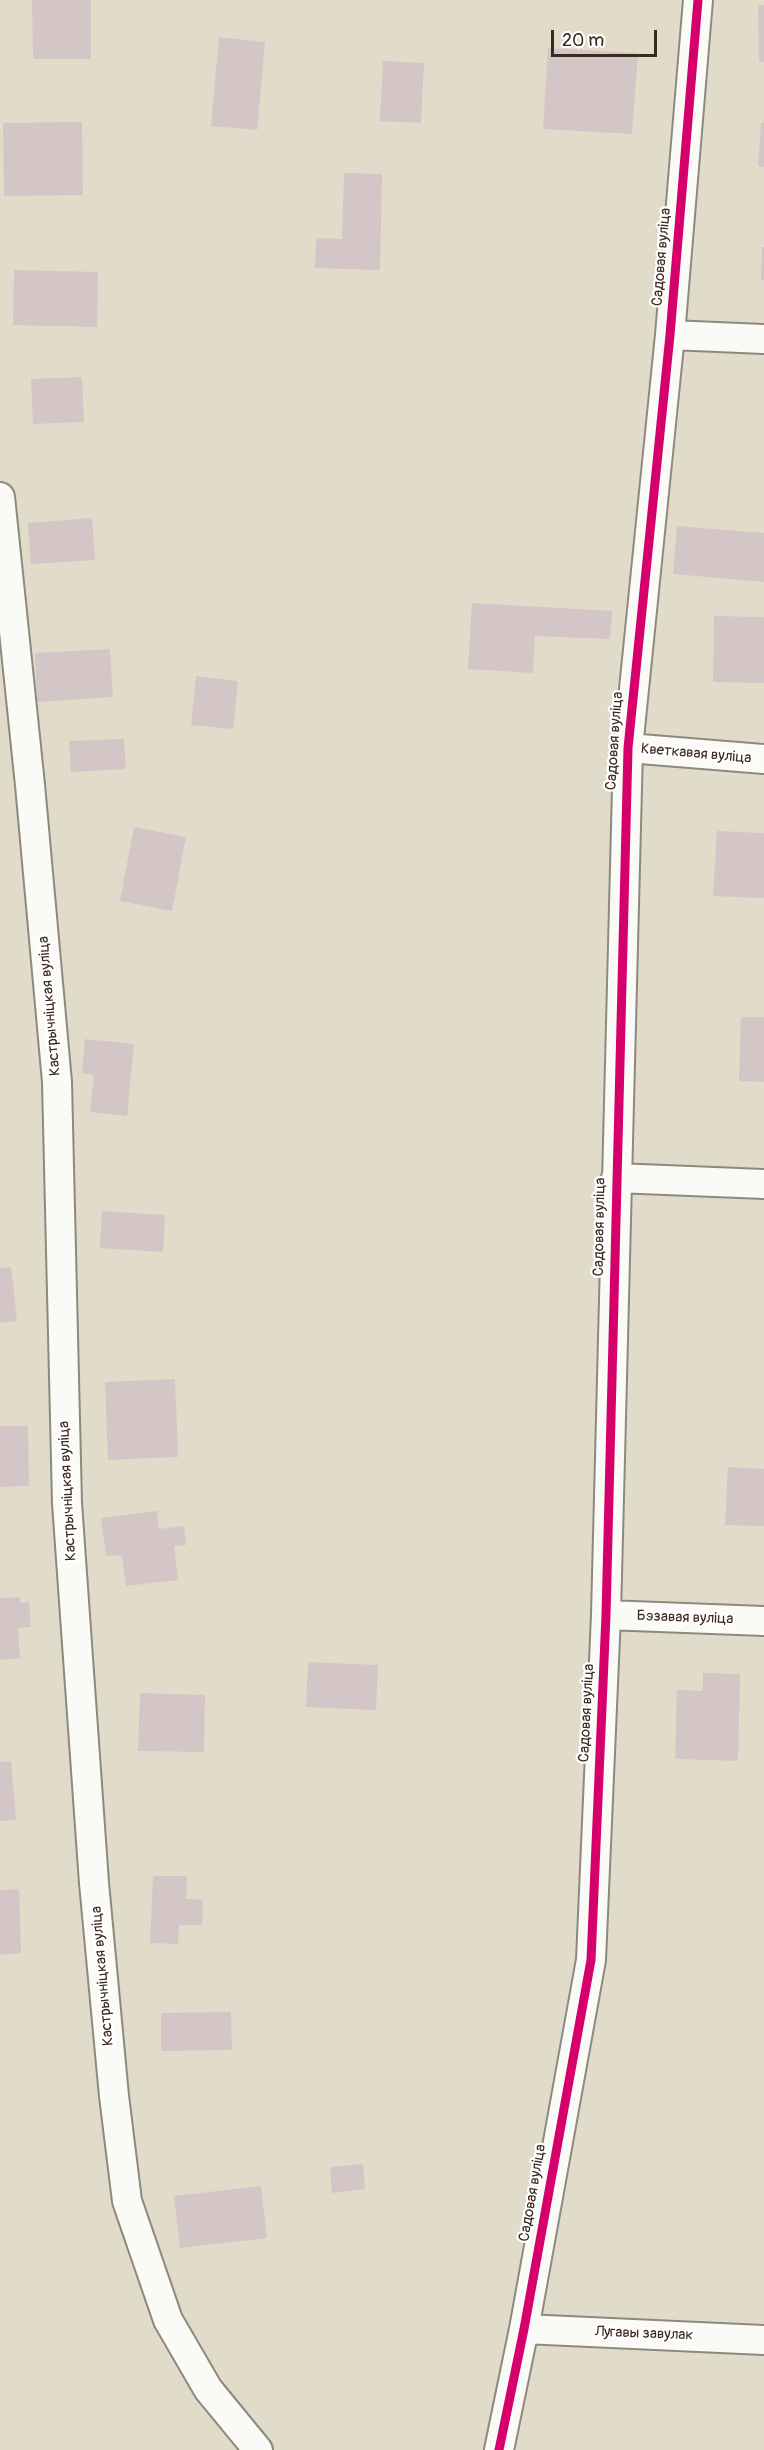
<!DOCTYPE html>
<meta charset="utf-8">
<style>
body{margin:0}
#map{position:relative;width:764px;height:2450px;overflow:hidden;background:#e1dcca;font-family:Pangolin,sans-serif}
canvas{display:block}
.scale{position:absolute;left:551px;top:30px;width:106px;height:27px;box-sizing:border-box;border:3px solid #3b2a1e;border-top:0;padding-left:8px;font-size:18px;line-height:21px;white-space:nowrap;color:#3b2a1e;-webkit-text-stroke:4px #fff;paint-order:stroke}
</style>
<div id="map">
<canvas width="764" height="2450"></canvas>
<div class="scale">20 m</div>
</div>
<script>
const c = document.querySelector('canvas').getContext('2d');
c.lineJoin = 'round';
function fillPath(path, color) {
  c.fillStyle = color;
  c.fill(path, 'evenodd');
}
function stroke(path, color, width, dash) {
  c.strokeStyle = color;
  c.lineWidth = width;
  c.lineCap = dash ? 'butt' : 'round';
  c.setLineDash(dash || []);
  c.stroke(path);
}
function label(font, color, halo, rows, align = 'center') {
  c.font = font + ' Pangolin,sans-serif';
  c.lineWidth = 4.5;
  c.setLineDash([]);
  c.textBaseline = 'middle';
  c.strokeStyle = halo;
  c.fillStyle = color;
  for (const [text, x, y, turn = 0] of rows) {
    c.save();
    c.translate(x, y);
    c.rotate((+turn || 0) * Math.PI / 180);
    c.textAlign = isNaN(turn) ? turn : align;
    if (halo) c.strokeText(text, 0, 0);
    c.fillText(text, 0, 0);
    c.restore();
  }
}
fillPath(new Path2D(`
 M32 0H91V59H33Z
 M758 5H764V62H759Z
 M219 37 265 42 257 130 211 126Z
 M548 48 638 53 632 134 543 129Z
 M383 61 424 63 421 123 380 121Z
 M82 122 83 195 4 196 3 123Z
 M761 123H764V167L758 166Z
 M344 173 382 174 380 270 315 268 316 238 342 239Z
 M762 247H764V280H761Z
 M14 270 98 272 97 327 13 325Z
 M82 377 84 422 33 424 31 379Z
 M92 518 95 560 31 564 28 523Z
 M677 526 764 533V582L673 574Z
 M472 603 612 611 610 639 535 636 533 673 468 669Z
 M714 616 764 617V683L713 682Z
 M110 649 113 697 37 702 35 653Z
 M196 676 238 681 233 729 191 725Z
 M124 739 126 769 71 772 69 741Z
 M134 827 186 837 172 911 120 901Z
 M717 831 764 833V898L713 896Z
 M741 1017H764V1082L739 1081Z
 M85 1039 134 1044 127 1116 90 1112 94 1075 82 1073Z
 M102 1211 165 1215 163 1252 100 1248Z
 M11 1267 17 1321 0 1323V1268Z
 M175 1379 178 1457 108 1460 105 1382Z
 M0 1426H28L29 1486 0 1487Z
 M728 1467 764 1469V1526L725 1525Z
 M157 1511 159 1529 184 1526 186 1545 174 1546 178 1580 126 1586 122 1555 106 1556 101 1518Z
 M20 1597V1603L29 1602 31 1627 18 1628 20 1658 0 1660V1598Z
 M308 1662 378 1665 376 1710 306 1707Z
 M703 1673 740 1674 738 1761 675 1759 677 1690 703 1691Z
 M140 1693 205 1695 204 1752 138 1751Z
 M11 1761 16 1820 0 1821V1762Z
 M153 1876H187L186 1899 203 1900 202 1925H179L178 1944 150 1943Z
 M19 1889 21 1953 0 1955V1890Z
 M231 2012 232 2050 161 2051V2013Z
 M363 2164 365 2189 332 2193 330 2167Z
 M261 2186 267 2238 180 2248 174 2196Z`), '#d4c5c7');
const minor = new Path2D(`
 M670 335 764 339
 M0 497 30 785 57 1082 67 1503 94 1883 114 2096 127 2201 168 2320 208 2389 258 2450
 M628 748 764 759
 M616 1178 764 1184
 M606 1615 764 1621
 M524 2329 764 2340
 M499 2450 524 2329 591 1960 606 1615 628 748 670 335 698 0`);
stroke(minor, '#8e897e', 32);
stroke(minor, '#fafaf7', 28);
stroke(new Path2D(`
 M499 2450 524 2329 591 1960 606 1615 628 748 670 335 698 0`), '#d6006c', 9);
label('15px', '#3b2a1e', '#fff', [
 ["Садовая вуліца",662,257,-85],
 ["Садовая вуліца",615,741,-86],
 ["Кветкавая вуліца",696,754,5],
 ["Кастрычніцкая вуліца",50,1006,-95],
 ["Садовая вуліца",600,1227,-89],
 ["Кастрычніцкая вуліца",68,1491,-93],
 ["Бэзавая вуліца",685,1618,2],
 ["Садовая вуліца",587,1713,-87],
 ["Кастрычніцкая вуліца",103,1976,-95],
 ["Садовая вуліца",533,2193,-80],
 ["Лугавы завулак",644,2334,2]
]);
</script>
